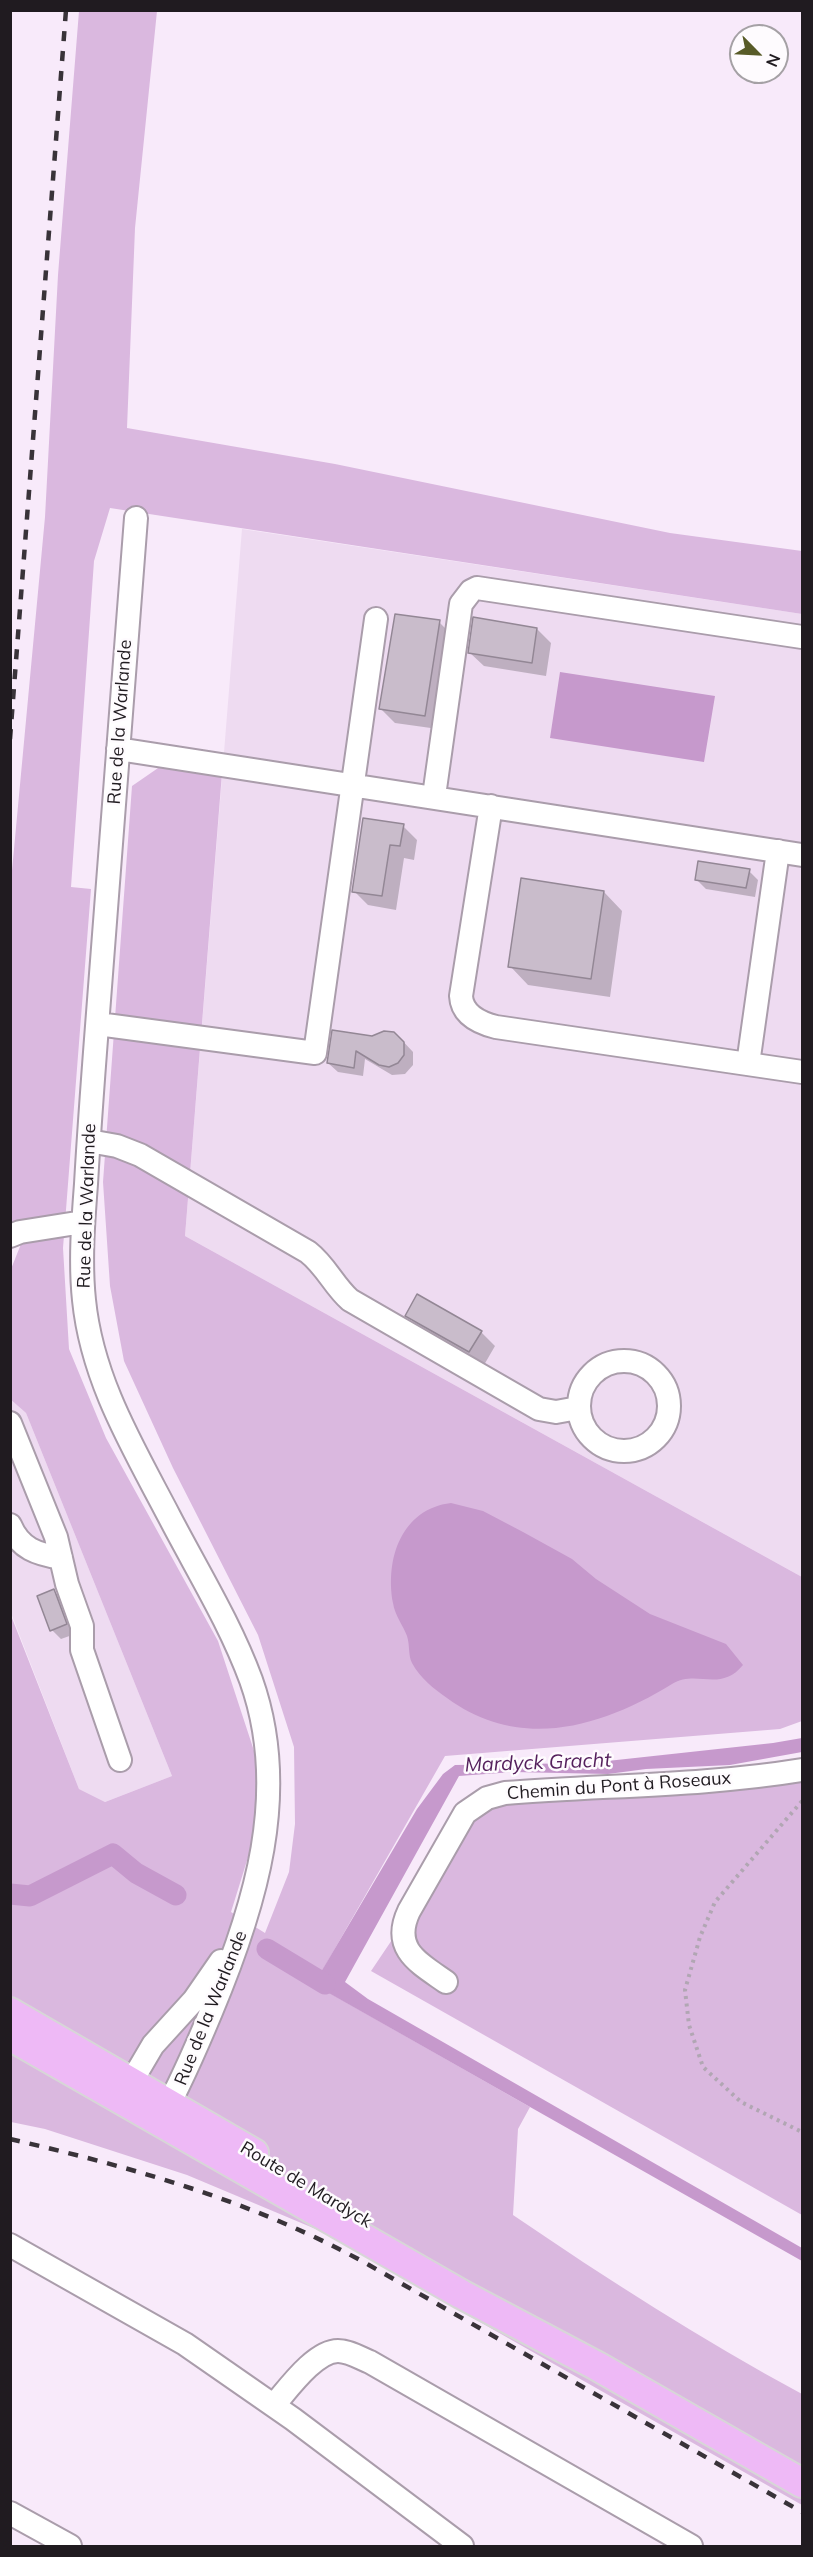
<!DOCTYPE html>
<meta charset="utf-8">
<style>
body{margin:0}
#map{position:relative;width:813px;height:2557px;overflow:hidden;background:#f8eafa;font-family:Mulish,sans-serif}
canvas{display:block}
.frame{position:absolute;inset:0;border:12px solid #201b20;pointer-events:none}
.north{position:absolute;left:729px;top:24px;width:60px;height:60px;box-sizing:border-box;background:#fefbfe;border:2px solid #a5a1a5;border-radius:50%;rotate:114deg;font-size:16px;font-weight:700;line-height:24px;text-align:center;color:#201b20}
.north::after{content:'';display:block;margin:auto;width:21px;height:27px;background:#585b28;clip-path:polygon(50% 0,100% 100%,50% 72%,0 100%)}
</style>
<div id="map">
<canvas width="813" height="2557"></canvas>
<div class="frame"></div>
<div class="north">N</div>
</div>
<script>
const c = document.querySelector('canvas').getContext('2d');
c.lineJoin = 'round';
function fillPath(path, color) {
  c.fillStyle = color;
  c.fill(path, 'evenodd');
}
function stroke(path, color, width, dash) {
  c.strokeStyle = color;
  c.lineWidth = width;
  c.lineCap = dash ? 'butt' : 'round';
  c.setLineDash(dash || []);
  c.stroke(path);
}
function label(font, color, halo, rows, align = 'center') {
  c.font = font + ' Mulish,sans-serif';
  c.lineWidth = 5;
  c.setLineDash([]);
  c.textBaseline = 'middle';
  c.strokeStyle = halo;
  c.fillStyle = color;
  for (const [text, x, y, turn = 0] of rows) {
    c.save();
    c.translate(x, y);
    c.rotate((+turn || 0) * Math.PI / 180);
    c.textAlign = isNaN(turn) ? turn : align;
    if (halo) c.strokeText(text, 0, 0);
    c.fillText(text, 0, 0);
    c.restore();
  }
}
fillPath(new Path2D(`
 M242 529 802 614V1577L185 1236Z
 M10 1399 26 1413 172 1776 105 1802 79 1789 11 1613Z`), '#eedbf1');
fillPath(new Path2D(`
 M79 11H157L135 228 127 428 335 464 670 533 802 551V614L110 508 94 561 71 887 91 889 63 1248 69 1349 106 1438 218 1641 257 1760 254 1838 231 1912 265 1933 289 1872 295 1824 294 1747 258 1635 173 1468 124 1361 110 1286 103 1182 132 786 161 766 222 773 185 1236 802 1577V1721L780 1729 445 1756 321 1973 287 1950 303 1961 298 1975 530 2107 518 2129 513 2215C607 2279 702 2340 802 2394V2505L318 2230 187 2175 45 2129 11 2122 10 1613 79 1789 105 1802 172 1776 26 1413 10 1399 11 1269 21 1244 10 1240 11 881 45 517 58 275Z
 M802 1775V2215L371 1971 472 1821 495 1803Z`), '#dab8df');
fillPath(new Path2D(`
 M560 672 715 696 704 762 550 738Z
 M451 1503 483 1511 523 1532 572 1559 596 1579 650 1614 726 1644 743 1665C720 1693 697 1669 672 1684 602 1727 520 1752 447 1698 434 1689 420 1678 412 1663 408 1655 410 1645 407 1636 403 1625 395 1616 393 1603 385 1558 402 1509 451 1503Z
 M802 1738V1752L730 1765 646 1769 608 1774 513 1772 459 1776 345 1982 368 1999 802 2248V2261L297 1975 303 1961 321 1972 417 1809 443 1774 455 1765 589 1763 773 1743Z`), '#c699cc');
fillPath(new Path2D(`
 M439 622 453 636 438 729 395 723 381 709Z
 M537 629 551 643 546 676 484 666 469 652Z
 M403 826 417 840 414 860 404 858 396 910 368 905 354 891Z
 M749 871 758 880 755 897 706 889 697 880Z
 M604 892 622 911 610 997 528 985 510 966Z
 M399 1037 413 1052V1065L405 1074 392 1075 365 1059 363 1076 338 1072 328 1063 373 1038Z
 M407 1315 481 1332 495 1346 484 1365 421 1329Z
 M54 1591 63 1600 75 1634 61 1639 52 1630Z`), '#0003');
stroke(new Path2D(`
 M10 1894 30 1896 113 1854 136 1873 176 1895
 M267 1949 325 1984`), '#c699cc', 21);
const building = new Path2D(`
 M395 614 440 620 425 716 379 709Z
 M473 617 537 628 532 663 468 653Z
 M363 818 404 824 400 846 390 845 382 896 352 892Z
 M698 861 750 869 746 888 695 880Z
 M521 878 604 891 591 979 508 967Z
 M332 1030 372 1036 384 1031 394 1032 404 1042V1055L398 1063 389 1067 379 1065 356 1051 354 1068 327 1063Z
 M417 1294 482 1331 469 1352 405 1316Z
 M54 1589 67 1624 50 1631 37 1596Z`);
fillPath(building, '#c9bccb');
stroke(building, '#938795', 1.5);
const minor = new Path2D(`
 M136 518C123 687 110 856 97 1026 93 1078 89 1131 86 1184 83 1223 80 1262 84 1300 92 1380 133 1447 169 1516 197 1570 230 1623 251 1680 291 1792 255 1907 211 2012 196 2048 181 2083 162 2117
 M118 749 802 855
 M434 796 461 604 471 591 477 588 802 637
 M491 806 461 996C462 1015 480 1023 496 1027L802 1072
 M98 1024 315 1053 376 619
 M748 1064 778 851
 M89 1141 117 1146 140 1155 308 1252C326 1266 334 1286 350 1300L539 1409 556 1412 578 1408
 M10 1236 20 1232 83 1222
 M579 1406a45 45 0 1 1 90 0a45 45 0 1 1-90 0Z
 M10 1423 56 1537 67 1584 82 1626V1650L120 1760
 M10 1525C20 1549 37 1554 61 1558
 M446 1982C419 1963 391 1949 409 1911L465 1813 487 1798 505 1793C605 1785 704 1786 802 1770
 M123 2096 153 2045 194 2000 221 1961
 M10 2245 185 2344 293 2419 462 2546
 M274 2405C288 2389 315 2351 338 2351 349 2351 360 2358 370 2362L691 2546
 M10 2513 70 2546`);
const major = new Path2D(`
 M10 2012 254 2153
 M10 2036 461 2294 597 2366 802 2483`);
stroke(minor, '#aa9dab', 26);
stroke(major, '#d7d6d7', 32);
stroke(new Path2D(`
 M802 1801 715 1902 700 1937 685 1990 689 2025 703 2067 741 2102 802 2132`), '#b1a6b3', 4, [3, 4.5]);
stroke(minor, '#fff', 22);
stroke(major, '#eeb9f6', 28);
stroke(new Path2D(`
 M10 739 66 10
 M10 2139C135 2168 256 2202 369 2265L802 2512`), '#393339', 4.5, [10, 10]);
label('18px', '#201b20', '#fefbfe', [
 ["Rue de la Warlande",120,722,-86],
 ["Rue de la Warlande",87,1206,-88],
 ["Chemin du Pont à Roseaux",619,1786,-4],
 ["Rue de la Warlande",211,2008,-68],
 ["Route de Mardyck",306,2185,31]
]);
label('italic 20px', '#541f5c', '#fefbfe', [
 ["Mardyck Gracht",538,1763,-2]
]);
</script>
